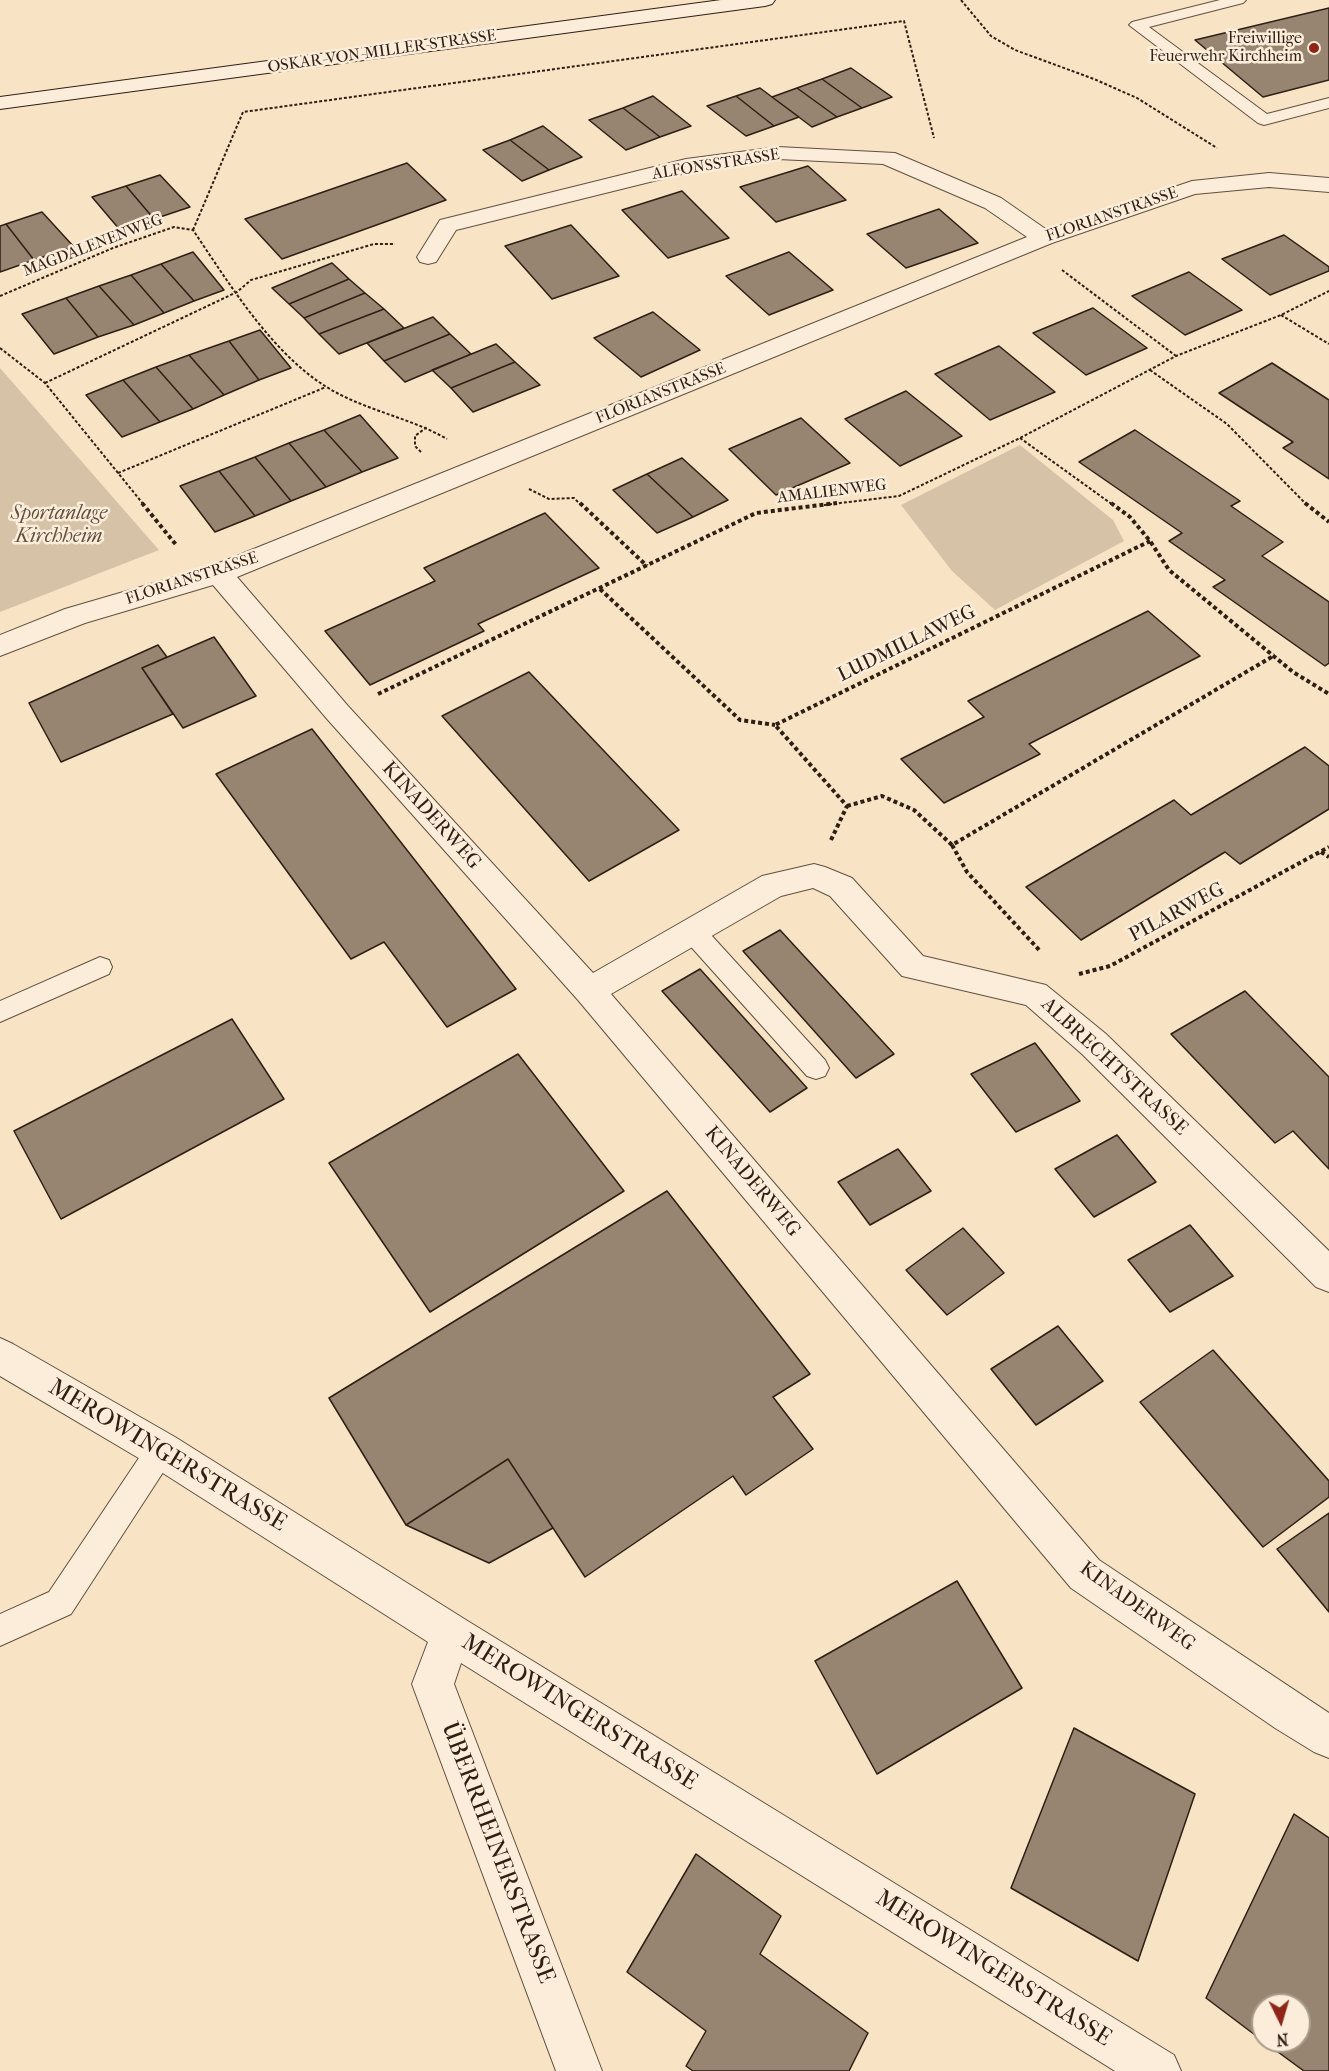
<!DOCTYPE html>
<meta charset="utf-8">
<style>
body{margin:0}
#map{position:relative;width:1329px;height:2071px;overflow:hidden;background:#f9e3c5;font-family:"IM FELL French Canon",serif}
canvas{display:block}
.north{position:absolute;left:1251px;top:1993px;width:60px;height:60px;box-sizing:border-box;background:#fbedd9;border:2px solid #a99b8b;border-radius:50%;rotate:175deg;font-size:16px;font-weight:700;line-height:24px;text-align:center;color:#2e1f15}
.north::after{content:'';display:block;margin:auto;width:21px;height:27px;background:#8f2418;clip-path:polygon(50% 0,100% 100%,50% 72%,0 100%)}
</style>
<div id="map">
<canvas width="1329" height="2071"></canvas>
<div class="north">N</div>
</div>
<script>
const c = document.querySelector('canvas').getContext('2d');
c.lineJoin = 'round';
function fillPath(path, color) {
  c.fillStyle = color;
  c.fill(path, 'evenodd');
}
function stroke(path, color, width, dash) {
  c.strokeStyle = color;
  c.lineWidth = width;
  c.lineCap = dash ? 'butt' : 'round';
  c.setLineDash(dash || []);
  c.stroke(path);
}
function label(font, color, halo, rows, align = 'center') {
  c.font = font + ' "IM FELL French Canon",serif';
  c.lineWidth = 5;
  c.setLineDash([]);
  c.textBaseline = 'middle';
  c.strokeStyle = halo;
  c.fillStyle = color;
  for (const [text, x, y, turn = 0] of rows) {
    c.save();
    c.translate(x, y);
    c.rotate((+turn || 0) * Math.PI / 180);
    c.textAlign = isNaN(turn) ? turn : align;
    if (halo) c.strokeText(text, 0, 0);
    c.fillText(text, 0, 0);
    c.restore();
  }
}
fillPath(new Path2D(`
 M0 368 159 550 0 612Z
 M1020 445 1113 520 1124 541 995 610 952 571 901 505Z`), '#d6c2a7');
const building = new Path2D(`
 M1329 8V80L1263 97 1195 40Z
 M851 68 892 97 862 108 822 79Z
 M822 79 862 108 837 117 797 88Z
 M760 88 772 97 799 117 774 126 736 96Z
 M797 88 837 117 812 127 772 97Z
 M653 96 691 126 660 137 623 108Z
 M736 96 774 126 746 136 707 106Z
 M623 108 660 137 626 150 589 120Z
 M543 126 582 157 549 170 510 140Z
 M510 140 549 170 522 181 483 150Z
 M407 163 446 200 282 259 245 219Z
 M808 166 846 200 776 222 740 187Z
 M160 175 190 207 154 219 126 186Z
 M126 186 154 219 120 230 92 197Z
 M682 191 729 238 668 258 622 210Z
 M939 209 978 243 906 268 867 234Z
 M42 212 74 247 34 260 6 224Z
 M6 224 34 260 0 272V226Z
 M571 225 619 276 552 299 505 246Z
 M1284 235 1329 267V271L1270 295 1222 259Z
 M193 252 224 290 194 301 161 264Z
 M789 252 833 290 769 315 726 276Z
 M332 263 349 279 289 304 272 288Z
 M161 264 194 301 164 313 131 275Z
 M1189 272 1242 310 1185 335 1132 296Z
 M131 275 164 313 134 325 99 286Z
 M349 279 365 293 304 318 289 304Z
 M99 286 134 325 98 337 66 298Z
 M365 293 384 309 319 334 304 318Z
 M66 298 98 337 54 354 22 314Z
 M1093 308 1147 348 1086 375 1033 333Z
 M384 309 404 328 339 354 319 334Z
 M653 312 700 350 641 377 594 338Z
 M433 317 450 334 384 361 367 343Z
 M260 330 291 368 259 380 229 341Z
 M450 334 471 354 405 382 384 361Z
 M229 341 259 380 224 395 189 355Z
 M496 344 515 362 451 388 432 370Z
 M999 346 1055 392 990 420 935 374Z
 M189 355 224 395 193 409 156 367Z
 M515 362 540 385 473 412 451 388Z
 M1272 363 1329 400V479L1283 448 1293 442 1219 393Z
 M156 367 193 409 160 422 123 380Z
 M123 380 160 422 122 437 86 395Z
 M906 391 962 436 900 466 845 419Z
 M360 415 398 458 362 472 324 430Z
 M801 418 850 463 776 495 729 449Z
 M324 430 362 472 326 487 289 443Z
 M1135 430 1240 501 1231 506 1283 542 1262 556 1329 602V663L1325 666 1213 587 1225 580 1169 541 1182 533 1079 462Z
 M289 443 326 487 291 501 255 457Z
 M255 457 291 501 255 516 219 471Z
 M682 458 728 500 693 517 647 474Z
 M219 471 255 516 215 532 180 486Z
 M647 474 693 517 657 533 613 490Z
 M545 513 599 568 478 624 484 631 370 685 325 631 435 581 424 568Z
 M1148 611 1200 656 1029 744 1040 754 944 803 901 759 984 717 968 701Z
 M214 637 256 696 183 728 142 668Z
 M158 645 167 657 142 668 173 714 61 762 29 703Z
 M529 672 679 830 589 881 442 716Z
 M312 729 454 910 516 989 447 1027 384 942 351 959 216 774Z
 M1305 747 1329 766V809L1240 864 1225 852 1081 940 1026 887 1174 800 1191 815Z
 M780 930 894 1054 856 1078 743 951Z
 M700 969 807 1088 770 1112 662 991Z
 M1245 991 1329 1077V1169L1293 1131 1275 1143 1171 1034Z
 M232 1019 284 1099 61 1219 14 1131Z
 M1035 1043 1080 1101 1016 1132 971 1074Z
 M518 1054 624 1191 430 1312 329 1163Z
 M1117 1135 1156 1182 1094 1217 1055 1169Z
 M898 1149 931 1191 870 1225 838 1182Z
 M667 1191 810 1374 773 1397 813 1449 746 1495 733 1476 585 1577 508 1459 406 1525 329 1398Z
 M1190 1225 1233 1276 1170 1312 1128 1260Z
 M963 1228 1004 1273 947 1315 906 1270Z
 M1058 1326 1103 1381 1036 1425 991 1369Z
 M1213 1350 1329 1481V1497L1263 1547 1140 1402Z
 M508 1459 553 1528 489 1563 406 1525Z
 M1329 1513V1612L1277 1549Z
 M957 1581 1022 1688 877 1774 815 1661Z
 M1074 1728 1195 1794 1138 1961 1011 1888Z
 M1294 1814 1329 1838V2071H1304L1263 2041H1299V2005H1263V2041L1206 1998Z
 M696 1854 781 1916 760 1954 868 2033 849 2071H693L686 2066 706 2031 627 1972Z`);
fillPath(building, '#988571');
stroke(building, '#2e1f15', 1.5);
const lane = new Path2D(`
 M1220 0H1246L1243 3 1149 27 1267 114 1329 98V108L1264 125 1258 123 1129 25 1132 22Z
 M693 922 702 925 825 1060 829 1068 825 1076 816 1079 807 1076 684 939 681 932 684 925Z
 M100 957 109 960 112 967 109 974 0 1022V1001Z
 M161 1436 171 1440 176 1450 171 1460 71 1614 0 1646V1614L49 1592 151 1440Z`);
const street = new Path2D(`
 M778 147 895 153 1001 198 1047 230 1192 181 1269 173 1329 178V192L1269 187 1195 194 1052 243 237 577 348 706 593 973 762 876 814 864 825 867 852 878 923 956 1046 985 1106 1034 1329 1251V1292L1316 1287 1082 1054 1026 1005 902 976 830 896 813 888 781 896 611 994 1099 1560 1329 1713V1758L1314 1752 1275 1728 1071 1588 578 1000 328 720 213 585 85 623 0 656V635L65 609 209 567 1027 237 985 208 883 164 778 159 686 173 456 230 436 262 428 264 420 262 417 257 440 220 686 159Z
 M0 1338 13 1344 175 1437 466 1620 1174 2055 1181 2071H1115L461 1663 454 1684 602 2071H556L412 1684 428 1642 147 1463 0 1376Z`);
const secondary = new Path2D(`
 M721 0H775L772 4 765 6 0 109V97Z`);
stroke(lane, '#615041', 2);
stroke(street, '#615041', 2);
stroke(secondary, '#2e1f15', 2);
stroke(new Path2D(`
 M961 0 991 36 1015 50 1094 79 1137 98 1217 148
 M193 230 243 112 904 21 934 138
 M1062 270 1176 356
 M0 296 113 248 174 227 193 230C231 286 276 361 337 393 373 412 412 419 447 439
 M1281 315 1329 344
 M0 348 45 383 144 505
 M1150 370 1227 424 1307 505
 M45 383 237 292 251 280 374 244H395
 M1020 438 1113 505
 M421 452 415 446V436L427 427
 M118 473 326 387
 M529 489 549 499 574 498 581 505
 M824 505 899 496 1020 438 1176 356 1281 315 1329 291`), '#2e1f15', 2, [3, 2]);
stroke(new Path2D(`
 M142 503 177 546
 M580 503 647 566
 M1111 503 1130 517 1150 541 1169 570 1293 672 1329 694
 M1305 503 1329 522
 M600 589 740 720 775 725
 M378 694 756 513 837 503
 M847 806 882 796 914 810 952 845 1275 655
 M831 840 847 806 775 725 1150 541
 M952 845 967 872 1041 952
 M1321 852 1329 857
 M1079 974 1110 966 1329 847`), '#2e1f15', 4, [4, 3]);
fillPath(lane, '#fbedd9');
fillPath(street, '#fbedd9');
fillPath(secondary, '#fbedd9');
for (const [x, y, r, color] of [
 [1314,48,6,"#8f2418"]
]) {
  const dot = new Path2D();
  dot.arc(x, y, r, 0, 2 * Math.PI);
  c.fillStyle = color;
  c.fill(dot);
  stroke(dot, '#fbedd9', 2);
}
label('16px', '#2e1f15', '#fbedd9', [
 ["Freiwillige",1302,39],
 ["Feuerwehr Kirchheim",1302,57]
], 'right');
label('16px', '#2e1f15', '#fbedd9', [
 ["OSKAR-VON-MILLER-STRASSE",382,52,-8],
 ["ALFONSSTRASSE",716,165,-9],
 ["FLORIANSTRASSE",1112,215,-19],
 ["MAGDALENENWEG",93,246,-21],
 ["FLORIANSTRASSE",661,394,-22],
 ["AMALIENWEG",832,492,-7],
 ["FLORIANSTRASSE",192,579,-18]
]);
label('italic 20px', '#605041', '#fbedd9', [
 ["Sportanlage",59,514],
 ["Kirchheim",59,537]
]);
label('20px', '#2e1f15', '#fbedd9', [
 ["LUDMILLAWEG",907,644,-26],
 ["KINADERWEG",431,816,48],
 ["PILARWEG",1177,913,-28],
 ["ALBRECHTSTRASSE",1114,1067,43],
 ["KINADERWEG",752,1182,50],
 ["KINADERWEG",1137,1607,36]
]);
label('24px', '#2e1f15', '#fbedd9', [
 ["MEROWINGERSTRASSE",167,1456,31],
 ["MEROWINGERSTRASSE",579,1713,32],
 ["ÜBERRHEINERSTRASSE",497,1853,69],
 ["MEROWINGERSTRASSE",993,1969,32]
]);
</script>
